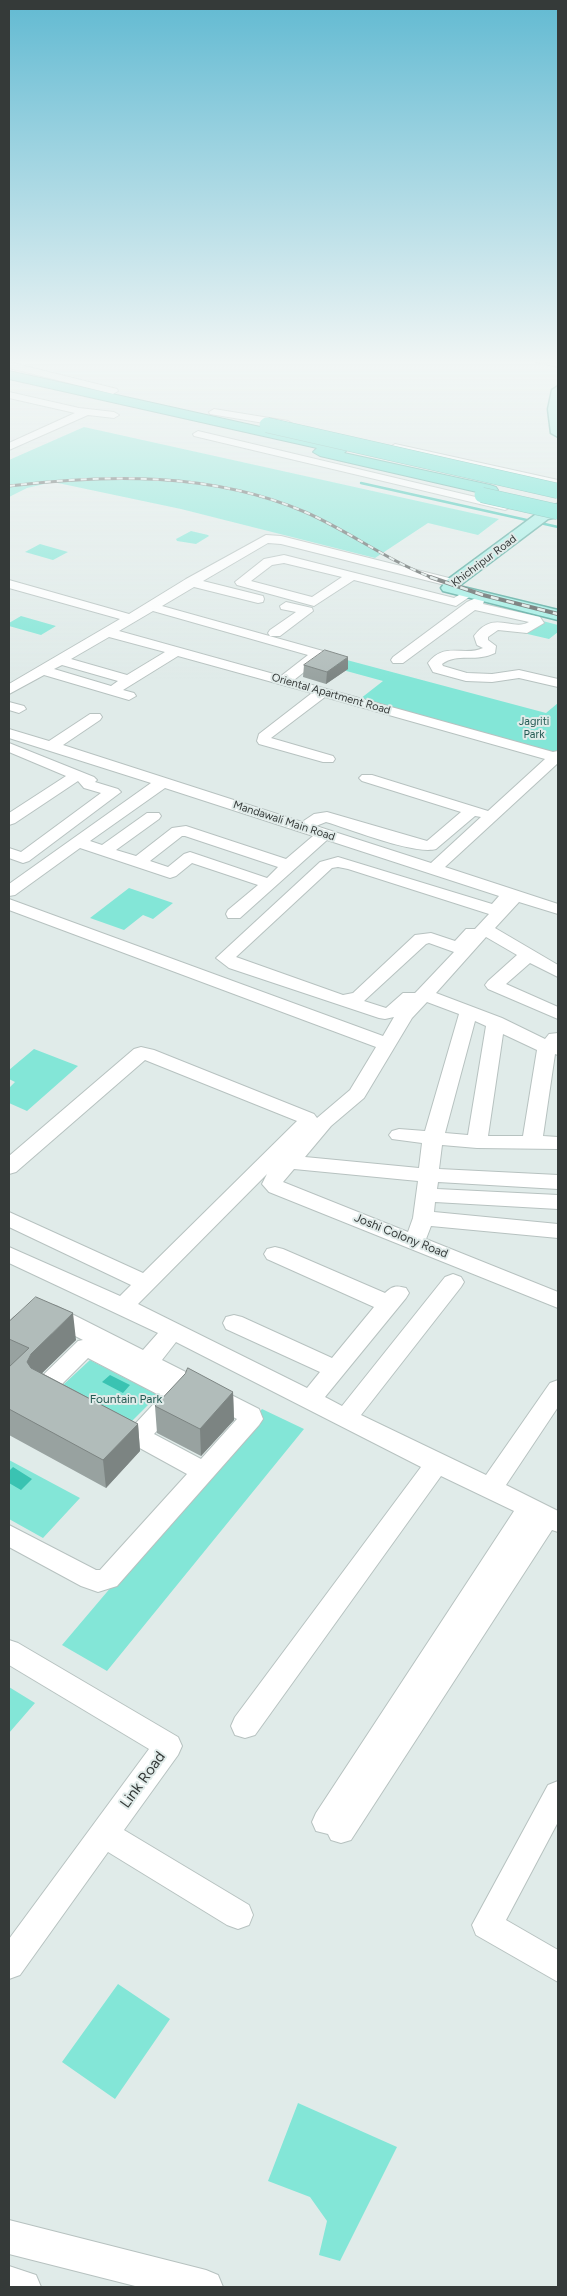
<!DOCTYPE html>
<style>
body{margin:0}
#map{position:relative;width:567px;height:2296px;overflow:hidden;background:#e0ebe9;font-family:Figtree,sans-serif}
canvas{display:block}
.frame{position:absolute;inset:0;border:10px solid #353a39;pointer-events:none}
</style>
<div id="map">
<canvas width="567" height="2296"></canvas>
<div class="frame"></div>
</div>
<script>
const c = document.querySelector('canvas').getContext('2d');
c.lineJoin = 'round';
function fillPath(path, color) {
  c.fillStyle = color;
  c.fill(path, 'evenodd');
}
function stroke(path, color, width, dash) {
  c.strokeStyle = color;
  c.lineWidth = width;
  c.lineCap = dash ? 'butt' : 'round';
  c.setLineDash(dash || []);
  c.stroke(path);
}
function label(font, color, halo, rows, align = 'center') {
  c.font = font + ' Figtree,sans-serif';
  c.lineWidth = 4;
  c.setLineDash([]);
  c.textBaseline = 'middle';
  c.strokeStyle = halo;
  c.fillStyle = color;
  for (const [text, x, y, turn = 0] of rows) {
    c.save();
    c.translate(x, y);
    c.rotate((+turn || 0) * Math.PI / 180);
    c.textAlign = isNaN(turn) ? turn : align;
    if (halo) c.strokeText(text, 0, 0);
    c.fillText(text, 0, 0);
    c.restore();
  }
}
fillPath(new Path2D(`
 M84 427 499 519 478 535 428 523 375 558 181 509 53 482 27 488 9 497V460Z
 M191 531 208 535 209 536 196 544 177 541 176 539Z
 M40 544 68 552 53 560 25 552Z
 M21 616 56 626 41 635 9 626V623Z
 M535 619 558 625V632L549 639 519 632Z
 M328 655 546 713 558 703V749L554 753 360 699 383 681 317 663Z
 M129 888 173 903 153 919 143 915 124 930 90 918Z
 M34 1049 78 1066 27 1111 9 1103V1088L15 1082 9 1079V1070Z
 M90 1360 158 1395 131 1422 63 1385Z
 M262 1409 304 1429 107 1671 62 1645Z
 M9 1460 80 1498 43 1538 9 1519Z
 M9 1687 35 1703 9 1733Z
 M118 1984 170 2019 115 2099 62 2062Z
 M298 2103 397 2147 340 2261 319 2255 327 2221 310 2197 268 2181Z`), '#83e6d7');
fillPath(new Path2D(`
 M110 1375 130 1385 123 1393 102 1382Z
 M13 1467 32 1479 21 1490 9 1483V1471Z`), '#3ac3b2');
stroke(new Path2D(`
 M361 483 558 527`), '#3ac3b2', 2.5);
const minor = new Path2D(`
 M534 360 558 361V367L536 362Z
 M9 362 117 389 118 391 113 394 9 368Z
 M9 392 79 408 114 412 119 415 114 418 88 415 9 450V443L75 413 9 398Z
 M214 409 288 421 293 424 288 427 210 414 209 412Z
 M198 431 505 504 511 507 505 510 194 436 193 434Z
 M395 444 558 480V486L391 449 390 447Z
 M266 535 281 536 457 580 459 583 453 587 281 544 268 543 203 581 263 596 264 599 263 602 258 603 194 587 162 606 323 651 325 654 323 657 294 680 553 752 558 751V763L445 867 558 904V914L519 902 495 928 558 965V977L530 963 506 984 558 1007V1019L488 989 485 985 488 981 517 955 486 937 436 993 502 1018 545 1039 549 1034 558 1033V1055L555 1054 543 1136 558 1137V1149L477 1148 442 1145 439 1169 558 1175V1189L438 1182 437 1189 558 1195V1209L435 1202 434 1212 558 1224V1238L431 1226 426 1239 558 1292V1308L269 1192 262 1184 267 1174 138 1304 307 1388 320 1372 226 1329 223 1323 226 1317 234 1315 242 1317 332 1358 374 1307 267 1259 264 1254 267 1249 275 1247 283 1249 385 1293C392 1286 396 1285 406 1288L409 1293 406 1298 325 1397 342 1406 445 1277 453 1274 461 1277 464 1282 461 1287 361 1415 486 1475 550 1383 558 1380V1407L506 1485 558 1511V1532L552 1530 351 1840 341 1843 331 1840 328 1834 316 1831 312 1822 316 1813 514 1511 441 1476 255 1735 245 1738 235 1735 231 1726 235 1717 421 1467 176 1342 162 1360 259 1409 263 1419 259 1425 117 1586 98 1592 81 1586 9 1547V1525L96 1570H100L187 1474 107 1430 103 1424 107 1418 115 1415 135 1424 161 1396 88 1358 60 1386 66 1389 70 1395 66 1401 58 1404 36 1394 32 1388 36 1382 78 1341 83 1340 42 1319 17 1342 9 1344V1322C22 1309 37 1301 56 1306L143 1350 158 1333 9 1263V1247L120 1296 131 1285 9 1227V1212L143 1273 297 1121 145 1060 16 1172 9 1174V1156L134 1049 141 1047 154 1050 314 1114 317 1118 350 1090 376 1047 9 910V899L383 1036 394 1017 385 1019 379 1018 229 968 216 958 320 862 338 857 492 904 499 896 327 840 240 918H228L226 914 228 910 258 885 192 863 176 876 170 878 80 848 15 895 9 896V884L151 783 9 738V729L49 741 90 714H100L102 717 100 720 63 745 302 822 314 814 327 812 427 841 461 812 362 781 359 778 362 775H372L488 811 545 759 325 697 271 738 333 756 335 759 333 762H323L259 744 257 741 259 734 312 693 178 656 123 690 134 693 136 696 129 700 44 675 9 694V684L120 619 9 588V580L129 614 186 579ZM153 611 308 655 281 676 119 631ZM109 637 165 652 127 675 71 659ZM62 665 118 681 111 686 54 669ZM165 788 313 836 286 859 186 826 172 828 136 856 116 850 159 819 161 816 159 813H147L102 845 90 841ZM475 816 481 817 431 863 316 826 326 822C350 829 414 855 436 849ZM182 836H185L278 867 267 878 190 852 184 854 168 867 150 861ZM338 867 348 869 489 914 475 929H466L455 941 431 933 415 935 353 993 343 995 236 957 332 868ZM429 943 454 952 418 990 415 993H403L386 1008 364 1001 426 944ZM427 1002 459 1014 425 1131 399 1129 392 1131 389 1135 392 1139 422 1143 419 1168 305 1157 331 1126 364 1098 412 1018ZM475 1021 486 1026 468 1135 445 1133ZM503 1034 537 1050 523 1136H488ZM294 1169 418 1181 413 1218 408 1232 283 1182ZM188 1393 237 1419 201 1459 154 1434 185 1400Z
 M284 555 454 598 469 589 475 593 456 606 354 580 314 606 237 585 235 582 264 559ZM284 563 342 577 312 597 251 581 272 565Z
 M478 597 483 598 484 601 483 604 540 617 544 623 527 633 498 630 488 637V640L496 646 495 653C474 663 458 652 442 664L443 666 467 673 492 674 519 670 558 679V687L519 678 492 682 466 681 433 672 428 663C445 641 464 657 483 648L477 645 474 636C494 609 512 632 529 622L475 610 403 663H393L391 660 393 657 467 602Z
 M286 602 312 608 313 611 280 636H270L268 633 270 630 296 612 281 609 280 606Z
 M9 702 24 706 26 709 19 713 9 710Z
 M9 743 94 777 97 780 95 782 118 789 121 792 29 861 23 863 9 858V848L21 852 101 793 84 788 78 781 15 823 9 825V813L66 776 9 752Z
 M9 1640 18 1643 178 1737 182 1746 178 1755 124 1830 249 1905 253 1915 249 1925 238 1929 227 1925 108 1852 20 1975 9 1979V1939L149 1749 9 1665Z
 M558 1781V1822L506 1920 558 1950V1982L476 1935 472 1925 548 1785Z
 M9 2220 206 2270 218 2275 223 2287H139L9 2254Z
 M9 2266 36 2275 41 2287H9Z`);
const major = new Path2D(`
 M558 386V437L551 433 548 409 552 390Z
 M558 504V517L548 519 459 586 558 610V620L443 591 441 588 447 580 539 512 548 510 553 505Z`);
const highway = new Path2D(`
 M9 371 341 445 348 449 344 453 490 485 496 487 498 490 496 493 490 495 320 456 313 452 317 448 9 379Z`);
stroke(minor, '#b7c2c0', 2);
stroke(major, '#53a89d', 3);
stroke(highway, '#53a89d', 2);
fillPath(minor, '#fff');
fillPath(major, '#a1efe5');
fillPath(highway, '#63e4d3');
const railFar1 = new Path2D(`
 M9 486C107 474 212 472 305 512 349 531 388 561 433 578`);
const rail = new Path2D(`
 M430 577 483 595 558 614`);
stroke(railFar1, '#5c6261', 3);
stroke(rail, '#5c6261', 4);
stroke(railFar1, '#e0ebe9', 2, [6]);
stroke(rail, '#e0ebe9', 2.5, [8]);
const highwayBridge = new Path2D(`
 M267 425 558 491
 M482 495 558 512`);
stroke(highwayBridge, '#53a89d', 16, []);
stroke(highwayBridge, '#63e4d3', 15);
fillPath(new Path2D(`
 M304 665 348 669 326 684 303 677Z
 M9 1322 76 1340 42 1373 138 1424 140 1451 106 1488 9 1435V1367L10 1366 9 1365Z
 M233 1392 234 1420 201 1456 157 1433 155 1406Z`), '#98a2a0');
fillPath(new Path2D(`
 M348 657V669L326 684 327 672Z
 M73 1313 76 1340 34 1381 27 1362 31 1354Z
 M233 1392 234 1420 201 1456 200 1429Z
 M138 1424 140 1451 106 1488 103 1460Z`), '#7c8482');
const building = new Path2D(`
 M325 650 348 657 327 672 304 665Z
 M36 1297 73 1313 31 1354 27 1362 31 1368 138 1424 103 1460 9 1409V1367L29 1348 9 1339V1322Z
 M188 1368 233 1392 200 1429 155 1406 185 1374Z`);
fillPath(building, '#b1bcba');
stroke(building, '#7c8482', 1);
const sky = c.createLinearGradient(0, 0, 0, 682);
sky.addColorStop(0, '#62bad2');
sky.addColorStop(0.53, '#f1f6f5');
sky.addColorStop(1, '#f1f6f500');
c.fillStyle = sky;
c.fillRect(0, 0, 567, 682);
label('11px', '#353a39', '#e0ebe9', [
 ["Khichripur Road",484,561,-37],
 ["Oriental Apartment Road",331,694,16],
 ["Mandawali Main Road",284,821,18]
]);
label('11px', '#255b54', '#e0ebe9', [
 ["Jagriti",534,722],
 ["Park",534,735]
]);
label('12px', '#353a39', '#e0ebe9', [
 ["Joshi Colony Road",401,1236,22]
]);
label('12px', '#255b54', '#e0ebe9', [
 ["Fountain Park",126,1399]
]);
label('15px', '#353a39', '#e0ebe9', [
 ["Link Road",143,1780,-54]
]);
</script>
